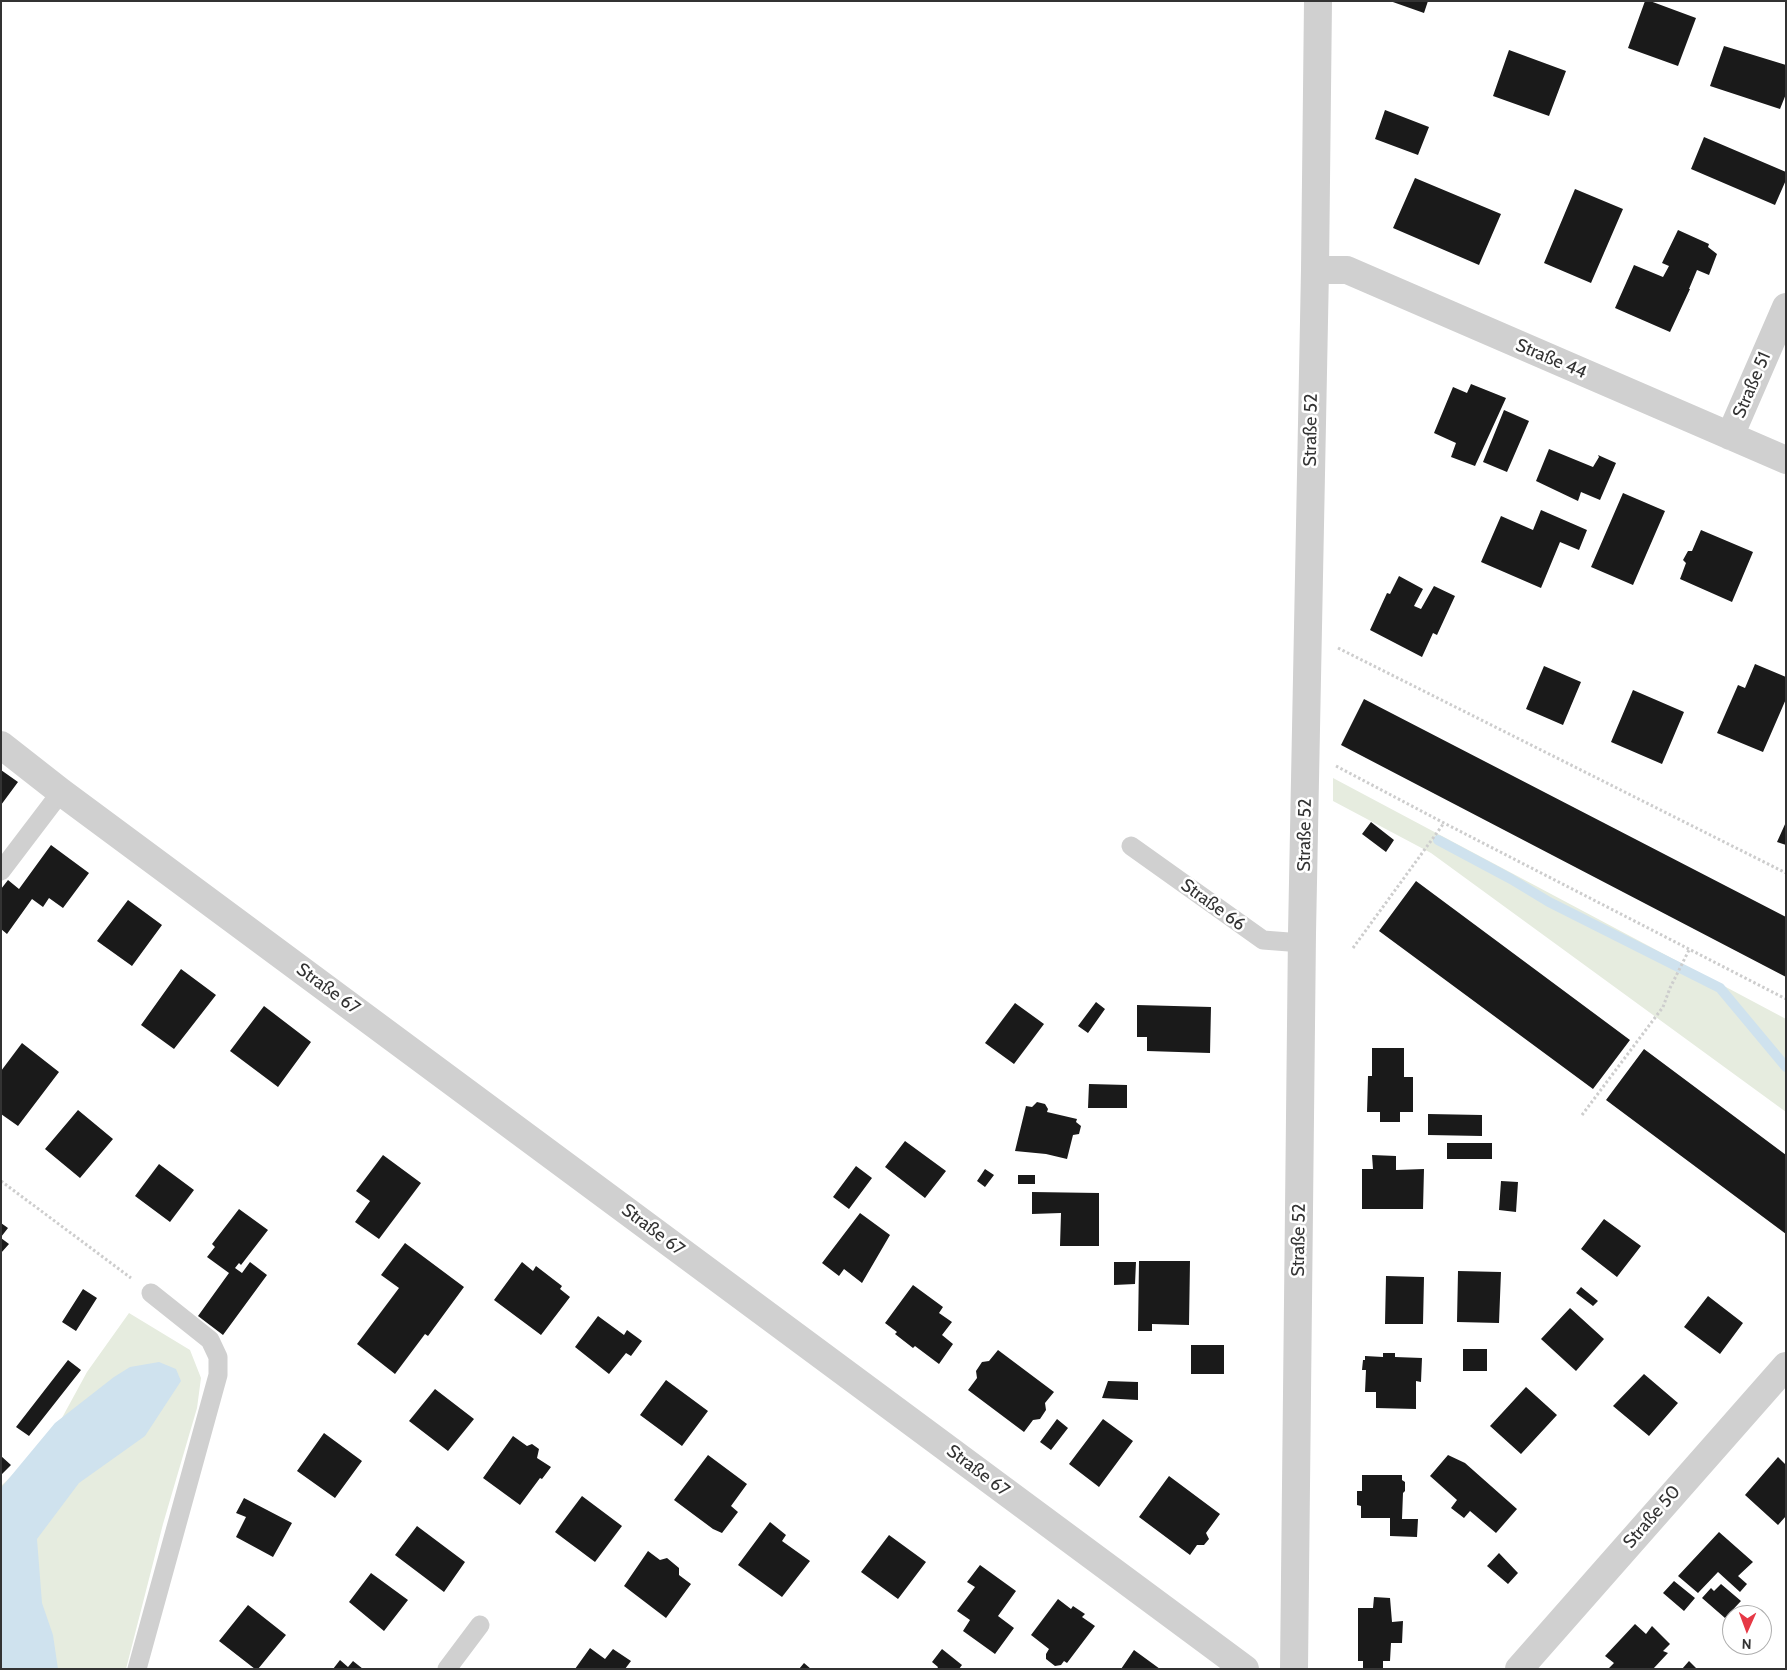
<!DOCTYPE html>
<meta charset="utf-8">
<style>
body{margin:0}
#map{position:relative;width:1787px;height:1670px;overflow:hidden;background:#fff;font-family:Cabin,sans-serif}
canvas{display:block}
.frame{position:absolute;inset:0;border:2px solid #333;pointer-events:none}
.north{position:absolute;left:1722px;top:1605px;width:50px;height:50px;box-sizing:border-box;background:#fff;border:1px solid #adadad;border-radius:50%;rotate:182deg;font-size:14px;font-weight:700;line-height:20px;text-align:center;color:#333}
.north::after{content:'';display:block;margin:auto;width:18px;height:22px;background:#e63946;clip-path:polygon(50% 0,100% 100%,50% 72%,0 100%)}
</style>
<div id="map">
<canvas width="1787" height="1670"></canvas>
<div class="frame"></div>
<div class="north">N</div>
</div>
<script>
const c = document.querySelector('canvas').getContext('2d');
c.lineJoin = 'round';
function fillPath(path, color) {
  c.fillStyle = color;
  c.fill(path, 'evenodd');
}
function stroke(path, color, width, dash) {
  c.strokeStyle = color;
  c.lineWidth = width;
  c.lineCap = dash ? 'butt' : 'round';
  c.setLineDash(dash || []);
  c.stroke(path);
}
function label(font, color, halo, rows, align = 'center') {
  c.font = font + ' Cabin,sans-serif';
  c.lineWidth = 5;
  c.setLineDash([]);
  c.textBaseline = 'middle';
  c.strokeStyle = halo;
  c.fillStyle = color;
  for (const [text, x, y, turn = 0] of rows) {
    c.save();
    c.translate(x, y);
    c.rotate((+turn || 0) * Math.PI / 180);
    c.textAlign = isNaN(turn) ? turn : align;
    if (halo) c.strokeText(text, 0, 0);
    c.fillText(text, 0, 0);
    c.restore();
  }
}
fillPath(new Path2D(`
 M1333 778 1786 1019V1112L1431 853 1333 801Z
 M129 1313 190 1350 201 1378 197 1408 163 1524 126 1669H1V1486L51 1438 87 1372Z`), '#e6ecdf');
fillPath(new Path2D(`
 M159 1362 176 1369 181 1381 145 1436 79 1483 37 1539 42 1603 53 1635 58 1669H1V1488L55 1423 114 1377 130 1367Z`), '#cfe2ee');
stroke(new Path2D(`
 M1438 840 1511 879 1549 902 1720 988 1786 1067`), '#cfe2ee', 10);
fillPath(new Path2D(`
 M1390 1H1428L1424 13Z
 M1645 1H1650L1696 18 1678 66 1628 48Z
 M1724 46 1786 65V94L1780 109 1710 86Z
 M1509 50 1566 71 1549 116 1493 96Z
 M1385 110 1429 127 1418 155 1375 139Z
 M1704 137 1786 172V180L1775 205 1691 169Z
 M1415 178 1501 214 1479 265 1393 228Z
 M1575 189 1623 209 1591 283 1544 263Z
 M1678 230 1709 244 1708 247 1717 254 1709 275 1697 270 1689 289H1690L1670 332 1615 308 1634 265 1663 277 1669 266 1662 263Z
 M1471 384 1506 398 1475 466 1451 457 1456 443 1434 433 1453 387 1467 393Z
 M1504 410 1529 421 1507 472 1483 462Z
 M1549 449 1593 467 1599 457 1598 455 1616 463 1600 500 1581 492 1578 501 1536 481Z
 M1623 493 1665 511 1633 585 1591 567Z
 M1541 510 1587 530 1579 550 1560 542 1541 588 1481 562 1501 516 1533 530Z
 M1701 530 1753 552 1732 602 1680 579 1686 563 1683 560 1688 551H1692Z
 M1399 576 1423 589 1414 606 1421 609 1434 586 1455 596 1437 635 1433 633 1422 657 1370 630 1387 593 1390 594Z
 M1755 664 1786 677V699L1763 752 1717 733 1738 685 1745 688Z
 M1544 666 1581 682 1563 725 1526 709Z
 M1633 690 1684 712 1662 764 1611 742Z
 M1364 699 1786 917V977L1341 745Z
 M1 770 18 782 1 805Z
 M1371 822 1394 840 1386 852 1362 834Z
 M1786 822V845L1777 842Z
 M51 845 89 873 63 908 49 898 43 907 32 899 7 934 1 929V889L8 880 19 889Z
 M1416 881 1630 1040 1593 1089 1379 931Z
 M128 900 162 925 132 966 97 941Z
 M181 969 216 995 174 1049 141 1025Z
 M1096 1002 1105 1009 1088 1033 1078 1026Z
 M1015 1003 1044 1024 1014 1064 985 1043Z
 M1137 1005 1211 1007 1210 1053 1147 1051V1037H1137Z
 M264 1006 311 1042 278 1087 230 1051Z
 M22 1043 59 1072 18 1126 1 1114V1071Z
 M1372 1048H1404V1077H1413V1112H1400V1122H1380V1112H1367L1368 1076H1372Z
 M1644 1049 1786 1155V1234L1606 1100Z
 M1089 1084 1127 1085V1108H1088Z
 M1037 1102 1045 1104 1048 1109 1047 1112 1077 1119 1076 1122 1081 1126 1079 1134 1073 1135 1067 1159 1046 1154 1015 1151 1026 1106 1032 1107Z
 M78 1110 113 1139 80 1178 45 1149Z
 M1428 1114 1482 1115V1136L1428 1135Z
 M905 1141 946 1171 925 1198 885 1167Z
 M1447 1143H1492V1159H1447Z
 M383 1155 421 1183 379 1239 355 1222 370 1201 356 1191Z
 M1372 1155 1396 1156V1170L1424 1169 1423 1209H1362V1169H1373Z
 M159 1164 194 1190 170 1222 135 1196Z
 M856 1166 872 1178 849 1209 833 1197Z
 M985 1169 994 1175 985 1187 977 1181Z
 M1018 1175H1035V1184H1018Z
 M1501 1181 1518 1182 1516 1212 1499 1210Z
 M1032 1192 1099 1193V1246H1060L1061 1213 1032 1214Z
 M239 1209 268 1230 241 1265 239 1263 235 1268 242 1273 250 1262 267 1275 223 1335 198 1316 229 1273 207 1257 215 1247 212 1244Z
 M860 1213 890 1235 862 1283 844 1269 839 1276 822 1263Z
 M1604 1219 1641 1246 1617 1277 1581 1249Z
 M1 1223 8 1228 1 1237Z
 M1 1238 9 1244 1 1253Z
 M405 1243 464 1287 428 1336 425 1334 395 1374 357 1344 399 1288 381 1275Z
 M1139 1261H1190L1189 1325 1152 1324V1331H1138Z
 M522 1262 533 1271 536 1266 562 1286 560 1289 570 1297 541 1335 494 1300Z
 M1114 1262H1136L1135 1284 1114 1285Z
 M1458 1271 1501 1272 1499 1323 1457 1322Z
 M1386 1276 1424 1277 1423 1324H1385Z
 M913 1285 943 1307 939 1313 952 1322 942 1335 953 1344 939 1364 915 1346 913 1348 895 1334 897 1332 885 1323Z
 M1581 1287 1598 1301 1593 1306 1576 1293Z
 M83 1289 97 1298 76 1331 62 1322Z
 M1708 1296 1743 1323 1720 1354 1684 1327Z
 M1570 1308 1604 1339 1576 1371 1541 1339Z
 M598 1316 624 1335 627 1330 642 1341 631 1356 626 1353 609 1374 575 1347Z
 M1191 1345H1224V1374H1191Z
 M1463 1349H1487V1371H1463Z
 M998 1350 1054 1392 1045 1403 1046 1410 1040 1419 1033 1420 1024 1432 968 1390 977 1378 976 1371 982 1362 989 1361Z
 M1383 1353H1395V1357L1422 1358 1421 1382 1416 1381V1409L1376 1408V1392H1365L1366 1370H1362L1363 1360H1365V1356L1383 1357Z
 M68 1360 81 1370 29 1436 16 1427Z
 M1644 1374 1678 1403 1649 1436 1613 1406Z
 M666 1380 708 1411 682 1446 640 1415Z
 M1108 1381 1138 1382V1400L1102 1398Z
 M1526 1387 1557 1415 1521 1454 1490 1426Z
 M435 1389 474 1419 448 1451 409 1421Z
 M1057 1419 1068 1428 1051 1450 1040 1442Z
 M1103 1419 1133 1441 1099 1487 1069 1464Z
 M324 1433 362 1461 335 1498 297 1471Z
 M513 1436 527 1446 532 1444 539 1449 537 1458 551 1467 542 1479 540 1478 520 1505 483 1478Z
 M708 1455 747 1484 731 1506 738 1512 722 1533 713 1529 674 1500Z
 M1448 1455 1465 1463 1517 1509 1496 1533 1470 1511 1464 1518 1451 1508 1457 1500 1430 1476Z
 M1 1456 11 1465 1 1475Z
 M1778 1457 1786 1465V1516L1778 1525 1745 1495Z
 M1362 1475H1402V1480L1405 1482V1491L1403 1493 1402 1519H1418L1417 1537 1390 1536V1518H1361V1506L1357 1505V1491H1362Z
 M1169 1476 1220 1514 1206 1533 1209 1539 1204 1545H1197L1190 1555 1139 1517Z
 M582 1496 622 1526 595 1562 555 1532Z
 M244 1498 292 1523 273 1557 236 1537 246 1517 236 1513Z
 M770 1522 786 1535 782 1541 810 1561 782 1597 738 1565Z
 M417 1526 465 1562 444 1592 395 1555Z
 M1719 1532 1753 1562 1738 1576 1747 1584 1740 1592 1718 1572 1698 1593 1678 1576Z
 M889 1535 926 1562 898 1599 861 1572Z
 M648 1551 660 1560 667 1558 679 1568V1575L691 1584 666 1618 624 1586Z
 M1499 1553 1518 1573 1508 1584 1487 1566Z
 M980 1565 1016 1591 998 1616 1014 1628 995 1654 963 1631 970 1620 957 1611 975 1587 967 1582Z
 M371 1573 408 1600 384 1631 349 1602Z
 M1674 1581 1695 1598 1684 1611 1663 1593Z
 M1721 1584 1741 1601 1725 1618 1702 1598 1711 1588 1714 1591Z
 M1374 1597 1390 1598 1392 1622 1403 1621 1402 1643H1391L1390 1661H1383V1669H1363V1661H1358V1608H1373Z
 M1058 1599 1071 1609 1073 1606 1085 1614 1082 1617 1095 1626 1067 1663 1064 1661 1061 1665 1055 1666 1046 1659V1654L1049 1649 1031 1635Z
 M248 1605 286 1635 258 1669H255L219 1641Z
 M1635 1624 1646 1634 1652 1626 1670 1644 1663 1651 1668 1653 1653 1669H1608L1614 1663 1605 1656Z
 M590 1648 605 1659 613 1649 631 1661 625 1669H575Z
 M942 1649 962 1665 959 1669H937L938 1667 932 1662Z
 M1134 1650 1160 1669H1121Z
 M340 1660 348 1667 353 1661 363 1669H333Z
 M1689 1661 1697 1669H1682Z
 M804 1663 811 1669H799Z`), '#1a1a1a');
stroke(new Path2D(`
 M1338 648 1786 873
 M1336 766 1444 823 1786 999
 M1353 948 1444 823
 M1582 1115 1663 1007 1670 988 1689 950
 M1 1181 131 1278`), '#cdcdcd', 3, [2.5, 2.5]);
stroke(new Path2D(`
 M1131 846 1263 940 1302 943
 M1 871 61 792
 M137 1669 218 1375V1357L210 1340 151 1293
 M447 1669 480 1625`), '#d0d0d0', 19);
stroke(new Path2D(`
 M1315 270H1347L1786 460
 M1730 436 1786 307
 M1 745 61 792 1245 1669
 M1294 1669 1302 933 1315 270 1318 1
 M1519 1669 1786 1366`), '#d0d0d0', 28);
label('18px', '#333', '#fff', [
 ["Straße 44",1551,359,23],
 ["Straße 51",1752,385,-67],
 ["Straße 52",1311,430,-89],
 ["Straße 52",1305,835,-89],
 ["Straße 66",1213,905,36],
 ["Straße 67",328,989,36],
 ["Straße 67",653,1230,37],
 ["Straße 52",1299,1240,-89],
 ["Straße 67",978,1471,37],
 ["Straße 50",1652,1517,-49]
]);
</script>
